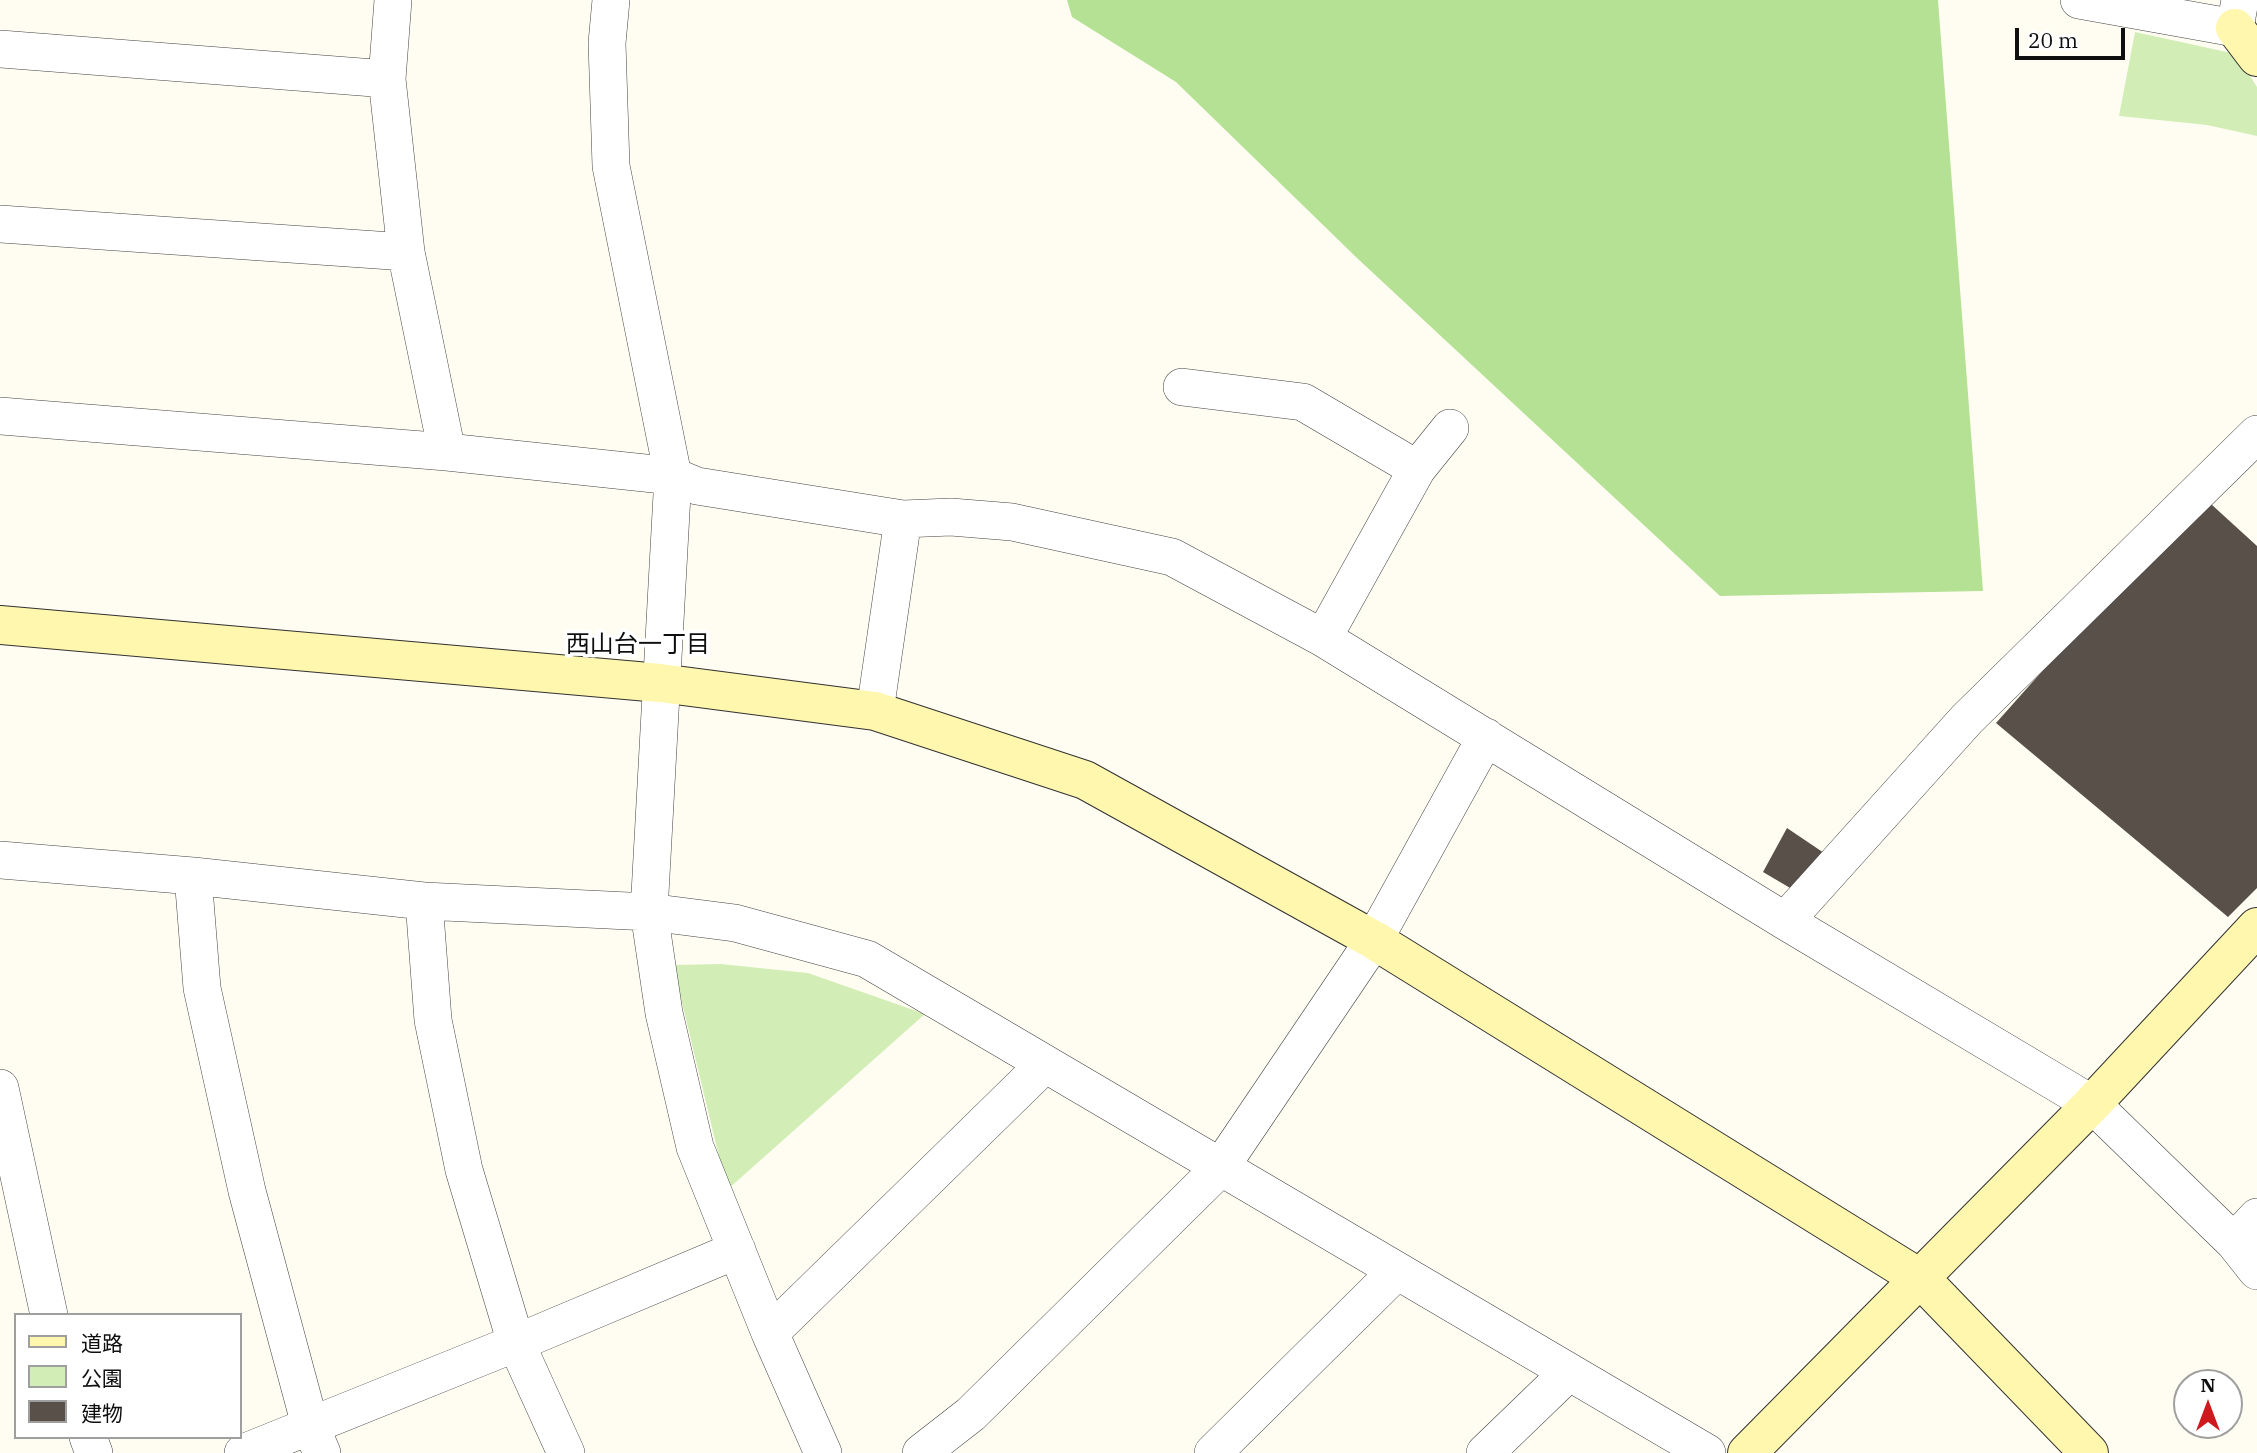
<!DOCTYPE html>
<meta charset="utf-8">
<style>
body{margin:0}
#map{position:relative;width:2257px;height:1453px;overflow:hidden;background:#fffdf2;font-family:"IBM Plex Serif","Noto Sans JP",serif}
canvas{display:block}
.legend{position:absolute;left:14px;top:1313px;width:228px;height:126px;box-sizing:border-box;background:#fff;border:2px solid #9f9f9f;margin:0;padding:9px 12px;list-style:none;font-size:21px;color:#0f0f0f}
.legend li{display:flex;align-items:center;gap:14px;height:35px}
.legend b{width:35px;border:2px solid #9f9f9f}
.north{position:absolute;left:2173px;top:1369px;width:70px;height:70px;box-sizing:border-box;background:#fff;border:2px solid #9f9f9f;border-radius:50%;rotate:0deg;font-size:19px;font-weight:700;line-height:28px;text-align:center;color:#0f0f0f}
.north::after{content:'';display:block;margin:auto;width:24px;height:32px;background:#ce191e;clip-path:polygon(50% 0,100% 100%,50% 72%,0 100%)}
.scale{position:absolute;left:2015px;top:28px;width:110px;height:32px;box-sizing:border-box;border:4px solid #0f0f0f;border-top:0;padding-left:9px;font-size:21px;line-height:24px;white-space:nowrap;color:#0f0f0f;-webkit-text-stroke:5px #fff;paint-order:stroke}
</style>
<div id="map">
<canvas width="2257" height="1453"></canvas>
<ul class="legend">
<li><b style="height:9px;background:#fff7ad"></b>道路</li>
<li><b style="height:19px;background:#d2eeb6"></b>公園</li>
<li><b style="height:19px;background:#59504a"></b>建物</li>
</ul>
<div class="north">N</div>
<div class="scale">20 m</div>
</div>
<script>
const c = document.querySelector('canvas').getContext('2d');
c.lineJoin = 'round';
function fillPath(path, color) {
  c.fillStyle = color;
  c.fill(path, 'evenodd');
}
function stroke(path, color, width, dash) {
  c.strokeStyle = color;
  c.lineWidth = width;
  c.lineCap = dash ? 'butt' : 'round';
  c.setLineDash(dash || []);
  c.stroke(path);
}
function label(font, color, halo, rows, align = 'center') {
  c.font = font + ' "IBM Plex Serif","Noto Sans JP",serif';
  c.lineWidth = 7;
  c.setLineDash([]);
  c.textBaseline = 'middle';
  c.strokeStyle = halo;
  c.fillStyle = color;
  for (const [text, x, y, turn = 0] of rows) {
    c.save();
    c.translate(x, y);
    c.rotate((+turn || 0) * Math.PI / 180);
    c.textAlign = isNaN(turn) ? turn : align;
    if (halo) c.strokeText(text, 0, 0);
    c.fillText(text, 0, 0);
    c.restore();
  }
}
fillPath(new Path2D(`
 M2135 32 2236 54 2257 87V136L2207 125 2119 116Z
 M721 964 808 973 925 1014 727 1190 673 965Z`), '#d2eeb6');
fillPath(new Path2D(`
 M1067 0H1938L1983 591 1720 596 1357 258 1176 82 1072 17Z`), '#b5e194');
fillPath(new Path2D(`
 M2200 494 2257 546V888L2228 917 1996 723Z
 M1787 828 1827 855 1802 895 1763 872Z`), '#59504a');
const street = new Path2D(`
 M393 0 387 79 406 252 447 452
 M611 0 607 43 611 166 673 476 697 486 903 519 951 517 1012 522 1172 557 1323 638 1785 921 2092 1104 2234 1242 2257 1271
 M2079 0 2235 28 2240 0
 M0 49 387 79
 M0 224 406 252
 M1182 387 1303 402 1417 469
 M0 416 447 452 673 476 649 912 664 1013 695 1147 770 1333 823 1453
 M1323 638 1417 469 1450 428
 M875 711 903 519
 M0 860 193 876 424 901 649 912 735 923 867 959 1707 1453
 M193 876 202 988 247 1191 310 1425 322 1453
 M424 901 433 1020 464 1170 516 1343 566 1453
 M1785 921 1967 719 2257 434
 M0 1088 49 1315
 M2234 1242 2257 1217
 M770 1333 1045 1064
 M88 1437 94 1453
 M243 1453 516 1343 737 1250
 M921 1453 971 1414 1220 1168 1374 940 1486 737
 M1213 1453 1397 1271
 M1485 1453 1569 1372`);
const secondary = new Path2D(`
 M2235 28 2257 57
 M0 625 660 683 875 711 1085 780 1374 940 1921 1279 2089 1453
 M1747 1453 2092 1104 2257 927`);
stroke(street, '#424242', 38);
stroke(secondary, '#313131', 40);
stroke(street, '#fff', 37);
stroke(secondary, '#fff7ad', 38);
label('24px', '#0f0f0f', '#fff', [
 ["西山台一丁目",638,645]
]);
</script>
